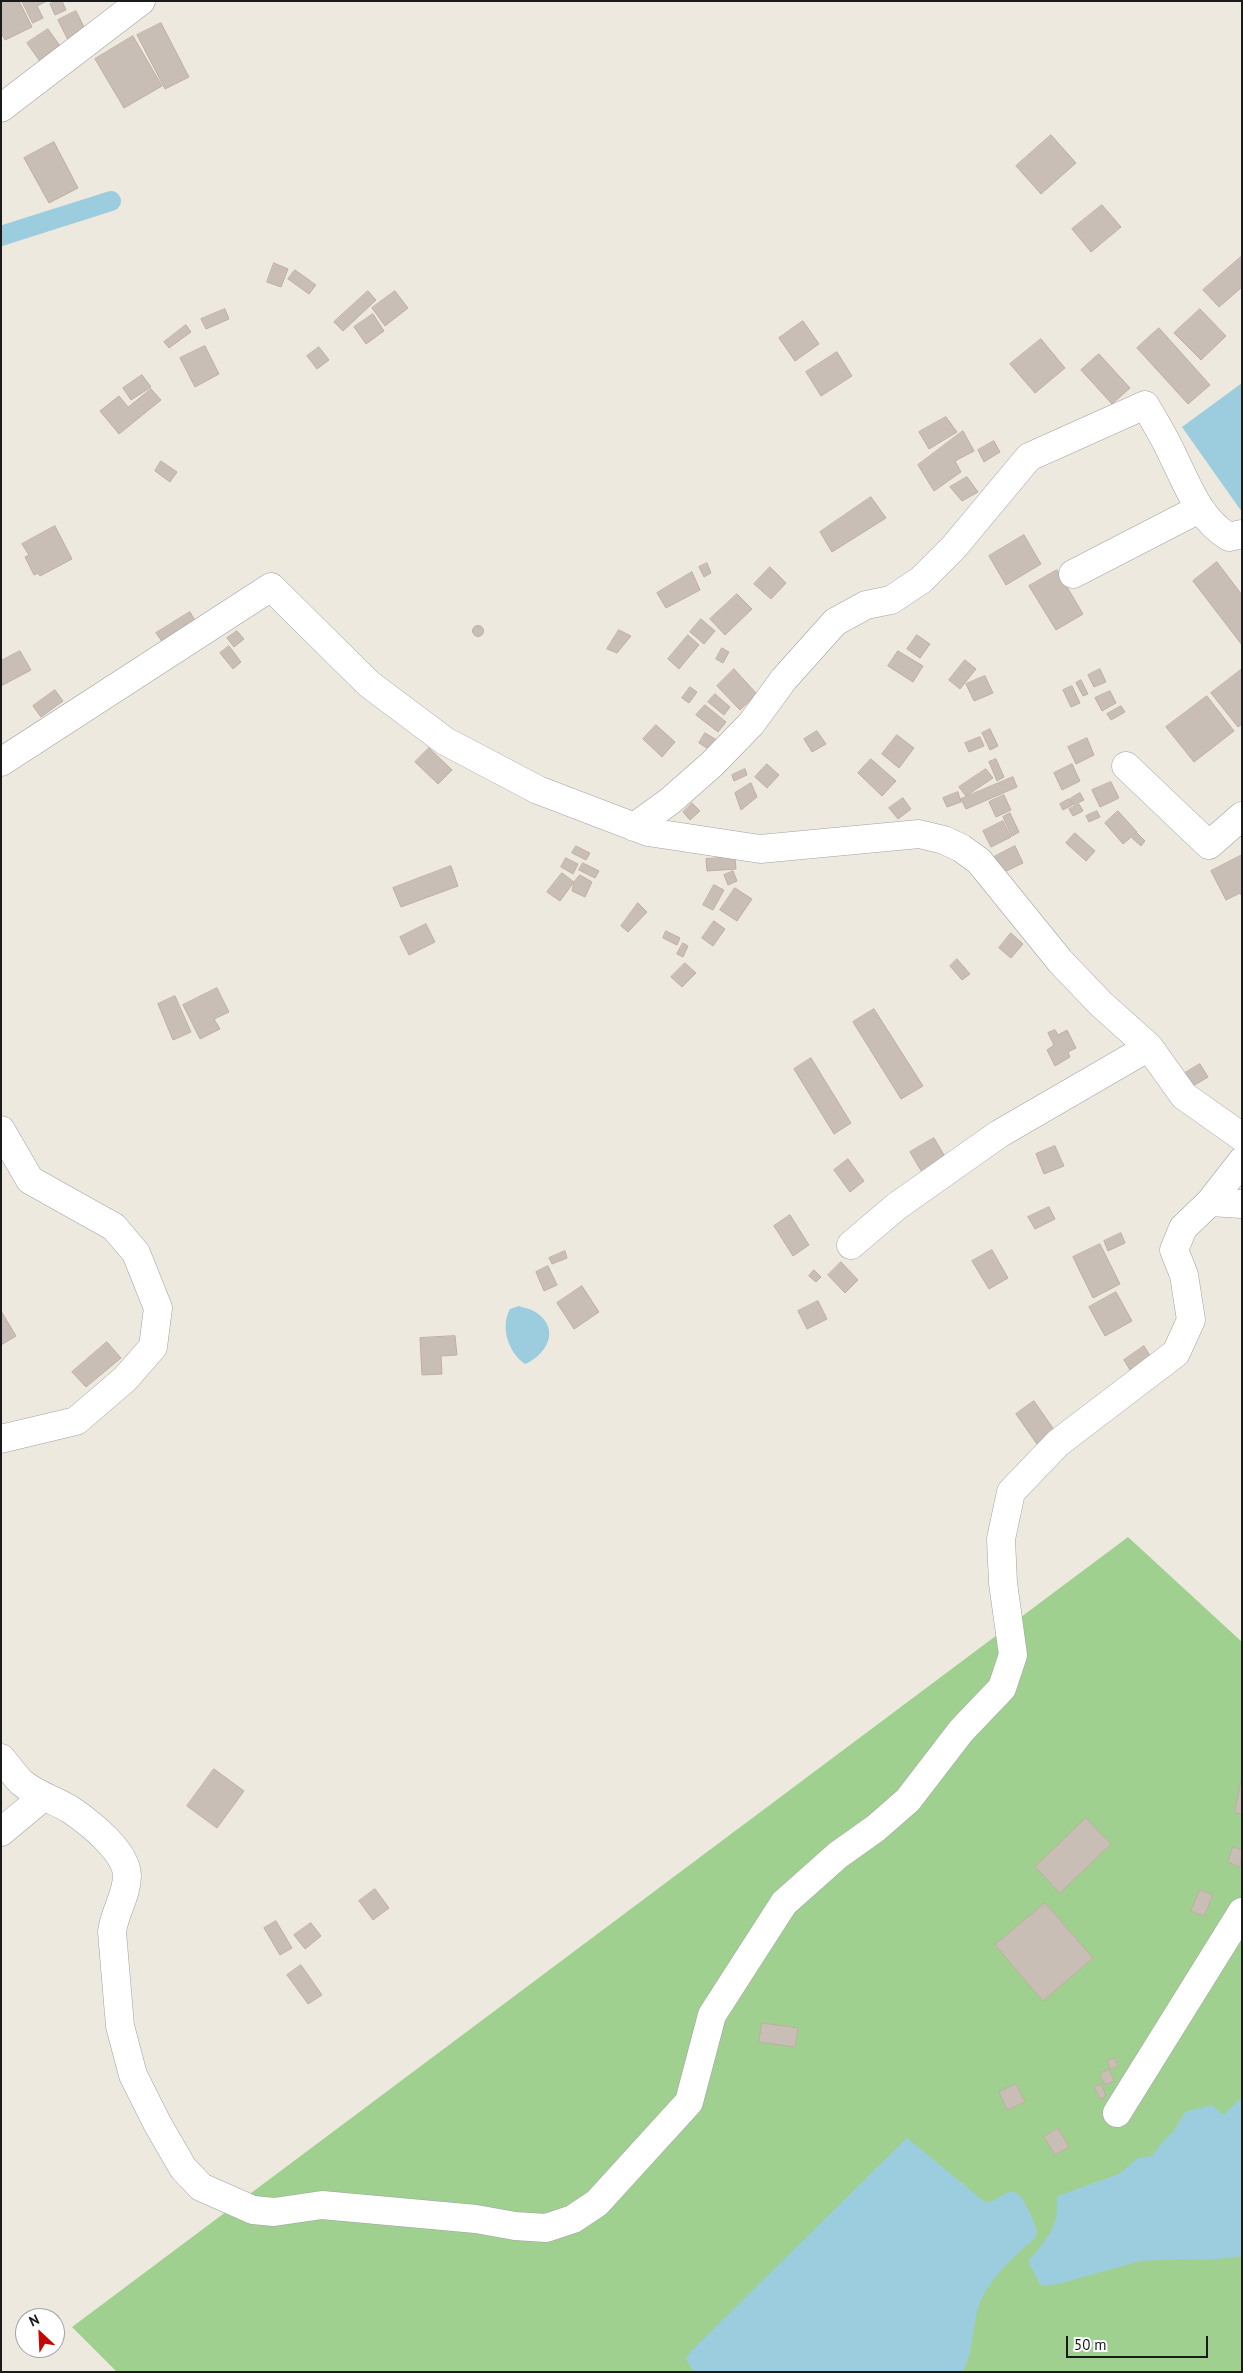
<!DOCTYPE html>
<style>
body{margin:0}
#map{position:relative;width:1243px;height:2373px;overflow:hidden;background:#ede9df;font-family:"PT Sans",sans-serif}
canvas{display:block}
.frame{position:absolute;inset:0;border:2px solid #1a1a1a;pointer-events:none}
.north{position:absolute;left:15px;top:2308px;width:50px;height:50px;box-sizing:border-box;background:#fff;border:1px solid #a3a3a3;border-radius:50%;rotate:335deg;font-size:14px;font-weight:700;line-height:20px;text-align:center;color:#1a1a1a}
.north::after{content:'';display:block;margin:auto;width:18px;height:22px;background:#c50700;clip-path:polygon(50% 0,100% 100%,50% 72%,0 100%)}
.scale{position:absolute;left:1066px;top:2336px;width:142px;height:22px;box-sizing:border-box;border:2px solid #1a1a1a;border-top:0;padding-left:6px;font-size:15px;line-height:18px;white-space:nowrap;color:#1a1a1a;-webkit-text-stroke:4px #fff;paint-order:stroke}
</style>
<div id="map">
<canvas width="1243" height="2373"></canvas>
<div class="frame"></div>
<div class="north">N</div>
<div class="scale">50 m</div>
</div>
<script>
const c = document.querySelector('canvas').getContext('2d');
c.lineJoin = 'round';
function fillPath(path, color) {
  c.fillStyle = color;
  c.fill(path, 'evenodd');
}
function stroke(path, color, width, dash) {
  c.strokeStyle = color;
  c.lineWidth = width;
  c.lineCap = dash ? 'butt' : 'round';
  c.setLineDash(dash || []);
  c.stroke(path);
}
fillPath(new Path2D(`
 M1128 1537 1242 1642V2372H117L72 2327Z`), '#a0d090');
fillPath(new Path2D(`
 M1242 383V512L1182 427Z
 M519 1306C524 1308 532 1309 537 1313 561 1330 546 1355 525 1364 508 1352 500 1327 510 1309Z
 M1242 2097V2256L1209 2260 1181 2259 1140 2261 1062 2283 1044 2286 1040 2284 1028 2261C1040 2248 1055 2231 1057 2212 1057 2206 1056 2202 1058 2196L1119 2174 1138 2158 1152 2156 1163 2141 1173 2132 1185 2112 1212 2105 1223 2115Z
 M907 2138 985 2202C996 2203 1001 2193 1011 2192 1014 2192 1019 2194 1021 2197 1025 2202 1038 2228 1037 2233 1036 2236 1034 2238 1033 2240 1013 2257 986 2282 978 2308 972 2330 973 2351 963 2372H694L686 2359 690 2352Z`), '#9bcddf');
stroke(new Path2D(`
 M1 236 111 201`), '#9bcddf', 20);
const building = new Path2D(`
 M19 1 32 27 5 40 1 33V2Z
 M22 1H47L37 6 43 18 33 23Z
 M57 1H62L66 10 55 15 50 4Z
 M76 11 88 35 70 44 58 20Z
 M161 23 189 77 165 89 137 35Z
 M48 29 65 53 44 67 27 43Z
 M133 36 162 86 124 108 95 59Z
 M1051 135 1076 163 1041 194 1016 166Z
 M54 142 78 188 49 203 24 158Z
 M1102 205 1121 227 1091 252 1072 229Z
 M1242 256V287L1219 307 1203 290Z
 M274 263 288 269 281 287 267 282Z
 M295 270 316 285 309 294 288 279Z
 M368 291 376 300 343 331 334 322Z
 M395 291 408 308 385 326 372 308Z
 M225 309 229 319 206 329 201 319Z
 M1200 309 1226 336 1201 360 1174 333Z
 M373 314 384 331 366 344 354 327Z
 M803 321 819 344 795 361 779 338Z
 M186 325 191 332 169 348 164 342Z
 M1159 328 1210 385 1188 404 1137 348Z
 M1041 339 1065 368 1035 393 1010 364Z
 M205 346 219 374 195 387 180 358Z
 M319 347 329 360 317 369 307 356Z
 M837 352 852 376 821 396 806 372Z
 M1099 354 1130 388 1112 404 1081 370Z
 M142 375 151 387 131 400 123 388Z
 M151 389 161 400 119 434 100 411 119 396 128 407Z
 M946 417 957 432 929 449 919 432Z
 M963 431 974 451 955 461 961 472 934 491 918 465Z
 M994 441 1000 452 984 462 978 450Z
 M161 461 177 472 170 482 155 471Z
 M967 477 978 492 962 501 950 487Z
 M871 497 886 518 832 552 820 532Z
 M55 526 72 559 40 576 38 573 34 575 25 557 29 555 22 544Z
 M1024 535 1041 564 1006 585 989 556Z
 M1217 562 1242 595V645L1193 581Z
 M707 563 711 573 704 577 699 567Z
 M770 567 786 583 771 599 754 584Z
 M1057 570 1083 614 1056 630 1029 586Z
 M692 572 700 590 666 608 657 593Z
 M737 594 752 609 725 635 710 619Z
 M190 612 196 622 163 643 156 633Z
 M701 619 715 631 704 644 690 632Z
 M472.5 631a5.5 5.5 0 1 1 11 0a5.5 5.5 0 1 1-11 0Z
 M619 630 631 636 617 653 607 649Z
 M237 631 244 639 234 647 227 638Z
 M688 635 699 645 679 669 668 659Z
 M917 635 930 644 920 658 907 649Z
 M229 646 241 662 233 669 220 653Z
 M722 648 729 652 723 663 716 659Z
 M20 651 31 670 1 686V661Z
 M898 651 923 666 913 682 888 666Z
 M965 660 976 669 960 689 949 680Z
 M734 669 757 694 740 710 717 686Z
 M1100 669 1106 682 1094 687 1088 675Z
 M1242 669V724L1238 727 1211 693Z
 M985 676 993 693 974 701 966 684Z
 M1081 680 1088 694 1083 696 1076 683Z
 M1072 686 1080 703 1071 707 1063 690Z
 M690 687 697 692 689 703 682 698Z
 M55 690 63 701 41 717 33 706Z
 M1110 691 1116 703 1102 711 1095 698Z
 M715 694 730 707 724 715 708 702Z
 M1207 696 1234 731 1194 762 1166 727Z
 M705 705 726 722 718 732 696 715Z
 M1121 706 1125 712 1111 720 1107 714Z
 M656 725 675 742 662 757 643 739Z
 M990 729 998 746 990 750 982 733Z
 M817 731 826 744 812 752 804 739Z
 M705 733 717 740 710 750 699 743Z
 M897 735 914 748 899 768 882 754Z
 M980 737 984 746 969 752 965 743Z
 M1087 738 1094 755 1076 764 1068 747Z
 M429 748 452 770 438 784 415 762Z
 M871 759 896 781 882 796 858 773Z
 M996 759 1004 777 997 781 989 762Z
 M767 764 779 775 767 788 755 777Z
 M1072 764 1080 781 1062 790 1054 773Z
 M745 769 747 775 734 781 732 775Z
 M986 769 993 778 966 796 959 787Z
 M1013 777 1017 787 966 809 961 799Z
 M1111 782 1119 798 1100 807 1092 790Z
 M751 783 757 797 741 810 735 793Z
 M958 792 961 802 947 807 943 798Z
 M1080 793 1084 800 1073 805 1070 799Z
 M1004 795 1011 810 996 817 989 802Z
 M903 798 911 809 898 819 889 808Z
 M1069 799 1072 805 1063 810 1060 804Z
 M692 803 700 811 690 820 683 812Z
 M1079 804 1083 811 1073 816 1069 809Z
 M1097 811 1100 817 1089 822 1086 816Z
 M1118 811 1137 832 1123 844 1105 823Z
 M1010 813 1019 832 1012 836 1003 817Z
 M1003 821 1011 837 991 847 983 831Z
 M1075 833 1095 851 1086 861 1066 843Z
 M1137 833 1145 841 1141 846 1132 838Z
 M576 846 590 853 586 860 572 853Z
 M1015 846 1023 863 1000 874 992 858Z
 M1242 855V896L1240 893 1226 900 1211 871Z
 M735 857 736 869 707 871 706 859Z
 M566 858 578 864 573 874 561 867Z
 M583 863 599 871 595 878 579 870Z
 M451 866 458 886 401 907 393 888Z
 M733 871 737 881 728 885 724 875Z
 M562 873 574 882 560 901 547 892Z
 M580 875 592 882 585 897 572 891 574 882Z
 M714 885 724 890 713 910 703 905Z
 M735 888 752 899 737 921 720 910Z
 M638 903 647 912 628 932 621 926Z
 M714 921 725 929 713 946 702 938Z
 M426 924 435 942 409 955 400 937Z
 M666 931 680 938 677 945 663 938Z
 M1011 933 1023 944 1011 958 999 948Z
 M683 943 688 946 683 957 677 954Z
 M957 959 970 974 962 980 950 966Z
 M685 963 696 973 682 987 671 977Z
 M217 988 229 1012 214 1019 220 1029 200 1039 183 1005Z
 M175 996 191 1032 173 1040 158 1004Z
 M874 1009 923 1086 901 1099 853 1022Z
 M1055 1030 1058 1035 1067 1030 1076 1048 1068 1052 1070 1057 1055 1066 1047 1050 1054 1045 1048 1033Z
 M811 1058 851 1123 834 1134 794 1069Z
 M1200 1064 1208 1077 1188 1089 1180 1076Z
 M934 1138 947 1160 923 1174 910 1152Z
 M1055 1146 1064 1166 1044 1174 1036 1154Z
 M848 1159 864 1181 850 1192 834 1170Z
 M1049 1207 1055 1219 1035 1229 1028 1217Z
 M790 1215 809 1245 793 1256 774 1226Z
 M1121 1233 1125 1243 1108 1251 1104 1241Z
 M1100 1244 1120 1284 1093 1298 1073 1257Z
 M992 1250 1008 1278 989 1289 972 1261Z
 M565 1251 567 1258 552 1264 549 1258Z
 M841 1262 858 1280 845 1293 828 1275Z
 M548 1266 557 1285 544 1291 536 1272Z
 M814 1270 821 1277 816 1282 809 1276Z
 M582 1286 599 1312 574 1329 557 1303Z
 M1116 1292 1132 1321 1105 1336 1089 1307Z
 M818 1301 827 1319 807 1329 798 1311Z
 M1 1311 16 1336 1 1345Z
 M455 1336 457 1355 441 1356 442 1374 422 1375 420 1338Z
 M107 1342 121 1358 86 1387 72 1372Z
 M1144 1346 1151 1357 1130 1370 1124 1360Z
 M1034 1401 1057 1434 1039 1447 1016 1414Z
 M214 1769 244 1791 217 1828 187 1806Z
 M1242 1775V1814L1235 1813Z
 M1086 1818 1111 1844 1060 1893 1035 1867Z
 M1233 1847 1242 1850 1240 1867 1228 1862Z
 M375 1889 389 1908 373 1920 359 1901Z
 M1200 1890 1213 1895 1204 1916 1191 1911Z
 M1045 1903 1093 1958 1043 2001 995 1945Z
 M276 1921 292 1948 280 1955 264 1928Z
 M311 1923 321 1936 305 1949 294 1935Z
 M301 1965 322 1995 308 2004 287 1975Z
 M762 2023 798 2028 795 2047 759 2042Z
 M1115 2058 1118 2066 1110 2069 1107 2061Z
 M1109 2069 1114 2081 1105 2085 1100 2074Z
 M1016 2084 1025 2102 1007 2110 999 2092Z
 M1101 2084 1106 2096 1100 2099 1094 2087Z
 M1058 2128 1069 2147 1055 2155 1044 2137Z`);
fillPath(building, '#c9beb5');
stroke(building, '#c0afa0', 1);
const minor = new Path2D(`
 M1 108 141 1
 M1073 574 1199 509
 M1 762 271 587 369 684 445 741 538 790 648 832 760 849 919 834 944 840 961 848 979 861 1060 961 1100 1003 1149 1047 1184 1096 1242 1137
 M1126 766 1209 845 1242 816
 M634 827 670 801 711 765 751 724 784 679 835 622 866 605 891 600 921 580 954 547 1029 457 1145 405C1155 422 1165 438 1173 456 1188 486 1199 519 1229 537L1242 534
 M1 1130 30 1180 114 1227 136 1253 158 1308 153 1347 125 1379 76 1421 1 1439
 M1210 1202 1242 1204
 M851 1245 897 1206 999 1134 1149 1047
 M1 1758C8 1766 14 1775 21 1782 36 1795 55 1800 71 1810 90 1823 127 1852 127 1876 127 1895 114 1913 112 1932L120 2026 133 2075 157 2123 183 2168 201 2187 253 2210 274 2212 322 2205 476 2219 515 2226 546 2228 573 2219 597 2203 689 2102 712 2015 784 1903 838 1855 876 1828 908 1800 961 1731 1002 1688 1013 1655 1003 1583 1001 1539 1011 1492 1058 1443 1176 1353 1191 1320 1184 1275 1174 1250 1183 1228 1210 1202 1242 1161
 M1 1832 43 1797
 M1117 2113 1242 1912`);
stroke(minor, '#a1a1a1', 29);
stroke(minor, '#fff', 28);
</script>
